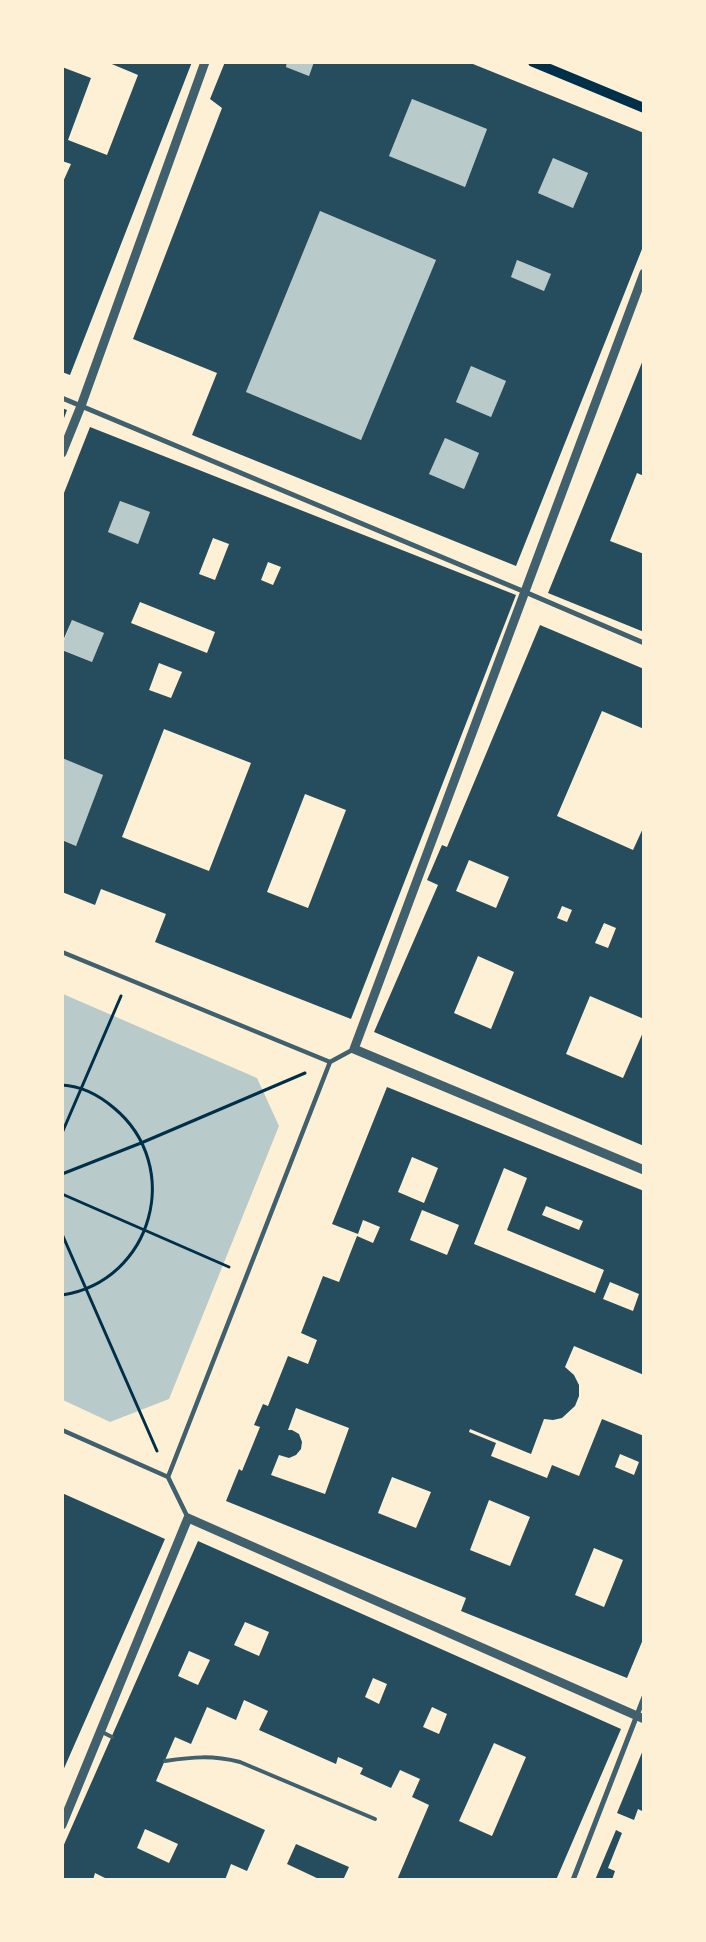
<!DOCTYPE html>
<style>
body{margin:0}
#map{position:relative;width:706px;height:1942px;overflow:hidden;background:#fdf0d5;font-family:Inter,sans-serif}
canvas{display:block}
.frame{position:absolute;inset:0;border:64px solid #fdf0d5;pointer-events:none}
</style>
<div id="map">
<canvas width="706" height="1942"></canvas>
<div class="frame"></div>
</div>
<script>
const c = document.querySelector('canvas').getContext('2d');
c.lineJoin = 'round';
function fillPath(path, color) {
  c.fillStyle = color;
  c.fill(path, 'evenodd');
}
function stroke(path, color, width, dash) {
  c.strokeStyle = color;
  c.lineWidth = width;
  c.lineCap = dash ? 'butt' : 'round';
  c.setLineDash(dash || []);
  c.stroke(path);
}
fillPath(new Path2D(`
 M287 63H314L309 76 286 67Z
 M412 99 487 129 465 187 389 156Z
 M553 158 588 173 573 208 538 193Z
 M320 211 436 260 361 440 246 392Z
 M517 260 551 274 544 291 511 277Z
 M471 366 506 381 491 417 456 402Z
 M445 438 479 453 464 489 429 474Z
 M120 501 150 512 138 544 108 532Z
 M72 620 104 633 92 662 63 650V643Z
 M62 758 103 775 76 846 63 840Z
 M63 994 257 1078 279 1126 169 1399 110 1422 63 1400Z`), '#b9caca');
fillPath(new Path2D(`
 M107 62H192L70 375 62 372V184L71 164 62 161V67L91 78 68 140 107 155 138 75Z
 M225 62H287L286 67 309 76 314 62H468L644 133V244L516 566 192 435 217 373 133 339 222 108 210 99ZM412 99 487 129 465 187 389 156ZM553 158 588 173 573 208 538 193ZM320 211 436 260 361 440 246 392ZM517 260 551 274 544 291 511 277ZM471 366 506 381 491 417 456 402ZM445 438 479 453 464 489 429 474Z
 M643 360 644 476 637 473 610 541 644 554V632L548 593Z
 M62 408 67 410 63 421H62Z
 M90 427 516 595 351 1019 155 942 166 914 101 889 95 905 62 892V840L76 846 103 775 62 758V650L92 662 104 633 72 620 62 643V498ZM120 501 150 512 138 544 108 532ZM213 538 229 544 215 580 199 574ZM268 562 281 567 273 585 261 580ZM140 602 215 632 207 653 131 623ZM159 663 182 672 171 698 149 690ZM164 729 251 763 209 871 122 837ZM305 794 346 810 308 908 267 892Z
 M540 625 644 669V729L602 711 557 816 633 850 644 826V1019L590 996 566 1054 623 1078 644 1030V1146L374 1032 438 885 427 880 442 845 447 847ZM469 860 509 877 496 908 456 891ZM562 906 572 910 567 922 557 918ZM604 923 616 928 608 948 595 943ZM478 956 514 972 491 1029 454 1013Z
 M387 1087 644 1191V1375L574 1346 565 1367 574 1375 579 1385V1396L575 1406 562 1418 553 1420 544 1419 531 1454 470 1429 469 1432 496 1443 491 1456 547 1478 552 1465 579 1476 602 1419 644 1436V1637L627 1678 461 1611 466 1598 226 1501 239 1469 242 1471 260 1427 254 1425 263 1404 268 1406 288 1356 308 1364 317 1340 301 1333 323 1276 339 1282 357 1236 373 1243 380 1227 363 1220 358 1234 332 1224ZM412 1157 438 1168 424 1203 398 1192ZM504 1168 527 1178 507 1230 604 1270 595 1293 474 1244ZM546 1206 583 1221 579 1230 542 1215ZM422 1210 459 1225 447 1255 410 1240ZM610 1282 639 1294 633 1311 603 1299ZM296 1408 349 1428 325 1494 271 1475 279 1455 289 1458 296 1455 301 1449 302 1442 299 1434 292 1430H288ZM620 1454 639 1462 634 1475 615 1467ZM392 1477 431 1492 416 1528 378 1513ZM489 1500 530 1517 510 1566 470 1550ZM594 1548 623 1560 604 1607 575 1595Z
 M62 1493 165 1539 62 1773Z
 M198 1541 621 1729 556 1880H397L429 1805 412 1797 420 1779 400 1770 391 1788 360 1774 363 1768 338 1757 336 1764 259 1730 268 1711 244 1700 236 1720 207 1707 191 1744 175 1737 156 1781 265 1830 247 1871 231 1864 225 1880H109L95 1873 93 1880H62V1849ZM245 1622 269 1632 259 1656 234 1645ZM189 1651 210 1660 198 1685 178 1676ZM373 1678 387 1684 379 1704 365 1697ZM432 1707 447 1714 439 1734 423 1727ZM494 1743 526 1757 492 1836 459 1821ZM145 1829 178 1844 169 1863 137 1848Z
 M643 1750 644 1812 638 1809 634 1820 617 1813Z
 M616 1830 622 1833 608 1868 615 1871 612 1880H595Z
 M296 1844 349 1867 343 1880H321L287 1864Z`), '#264d5e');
stroke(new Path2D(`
 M62 1085C81 1086 100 1096 114 1108 184 1166 153 1281 62 1295
 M62 1133 121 996
 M62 1174 141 1143 305 1073
 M62 1194 229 1267
 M62 1234 157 1451`), '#003049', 3);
stroke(new Path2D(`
 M102 1732 112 1737
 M165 1761C193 1757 212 1755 240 1762L375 1819`), '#3f606c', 4);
stroke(new Path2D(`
 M62 952 330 1062
 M62 1430 168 1477 188 1518
 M168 1477 330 1062 354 1049`), '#3f606c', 4.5);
stroke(new Path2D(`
 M62 398 525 592 644 643
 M573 1880 644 1697`), '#3f606c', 5);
stroke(new Path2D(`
 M644 273 354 1049 644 1170
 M62 453 81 406 205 62
 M62 1825 188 1518 644 1719`), '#3f606c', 9);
stroke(new Path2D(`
 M533 62 644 108`), '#003049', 10);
</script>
